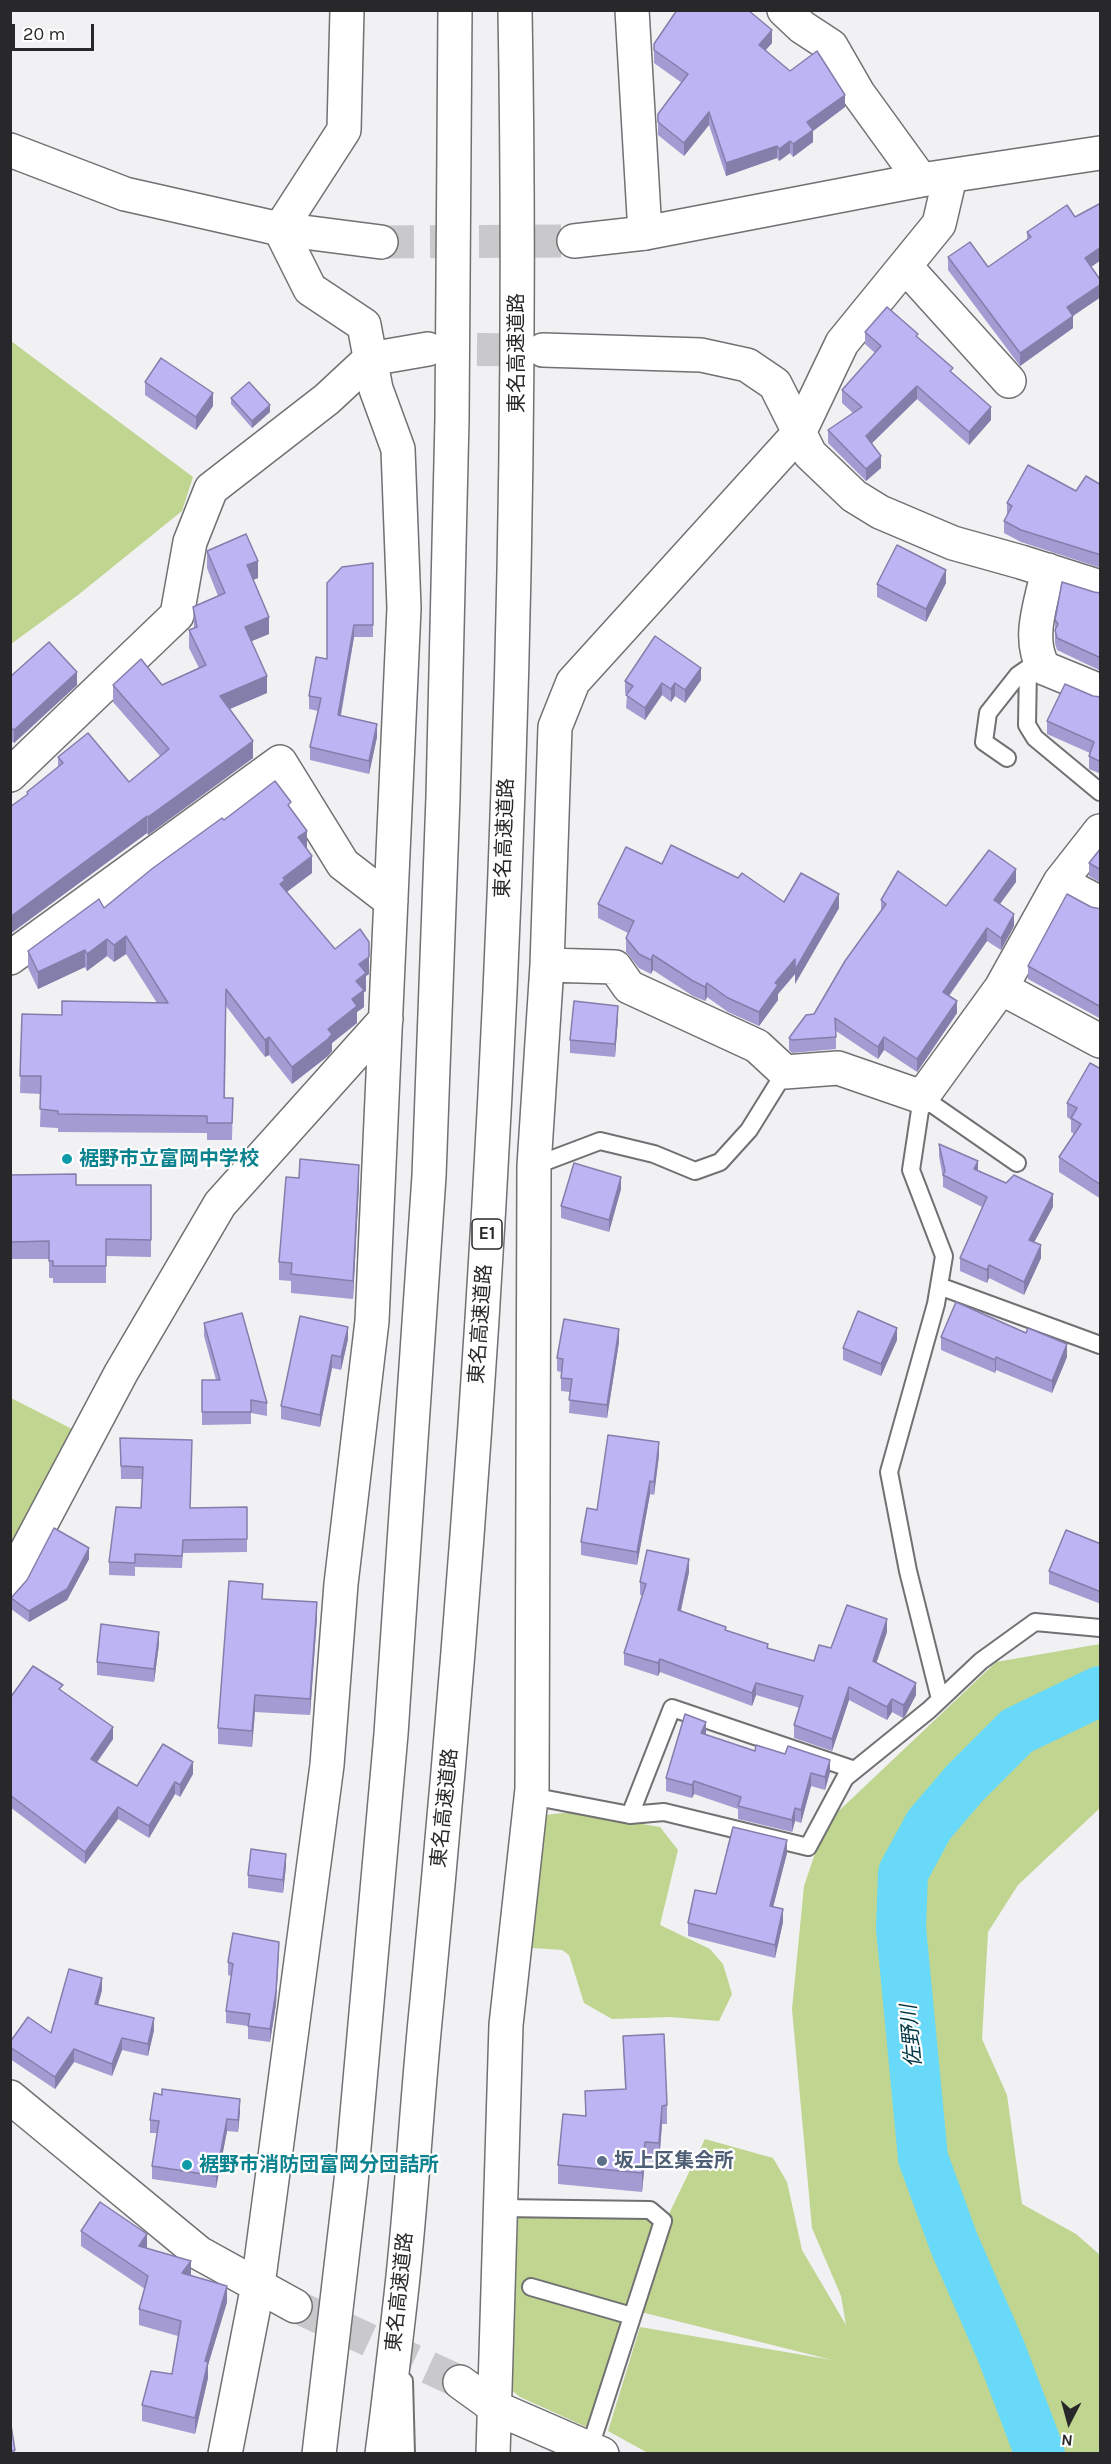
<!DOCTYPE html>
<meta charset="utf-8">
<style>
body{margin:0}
#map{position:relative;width:1111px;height:2464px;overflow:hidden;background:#f1f0f3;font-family:Karla,sans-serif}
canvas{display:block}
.frame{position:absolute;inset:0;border:12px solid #282729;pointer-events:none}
.north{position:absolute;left:1039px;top:2392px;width:60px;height:60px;-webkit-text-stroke:4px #fff;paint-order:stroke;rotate:186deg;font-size:16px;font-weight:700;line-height:24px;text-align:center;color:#282729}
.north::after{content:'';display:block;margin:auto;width:21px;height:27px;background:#282729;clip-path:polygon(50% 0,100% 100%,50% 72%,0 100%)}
.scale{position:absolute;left:12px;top:24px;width:82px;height:27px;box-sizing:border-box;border:3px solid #282729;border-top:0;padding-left:8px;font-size:18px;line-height:21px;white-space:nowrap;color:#282729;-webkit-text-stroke:4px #fff;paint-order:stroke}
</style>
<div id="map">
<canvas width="1111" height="2464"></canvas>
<div class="frame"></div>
<div class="north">N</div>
<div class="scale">20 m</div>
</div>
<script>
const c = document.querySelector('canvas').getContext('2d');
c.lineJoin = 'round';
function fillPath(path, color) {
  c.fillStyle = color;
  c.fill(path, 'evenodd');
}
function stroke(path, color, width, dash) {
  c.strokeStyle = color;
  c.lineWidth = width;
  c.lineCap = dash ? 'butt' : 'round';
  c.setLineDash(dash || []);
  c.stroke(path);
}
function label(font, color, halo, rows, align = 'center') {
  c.font = font + ' Karla,"Noto Sans JP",sans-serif';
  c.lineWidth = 4.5;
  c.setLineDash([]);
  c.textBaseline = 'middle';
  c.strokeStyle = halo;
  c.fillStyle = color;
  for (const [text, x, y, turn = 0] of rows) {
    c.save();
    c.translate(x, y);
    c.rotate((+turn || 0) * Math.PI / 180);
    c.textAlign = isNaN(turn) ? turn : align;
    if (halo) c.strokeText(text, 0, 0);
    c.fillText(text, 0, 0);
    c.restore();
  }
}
fillPath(new Path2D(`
 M11 341 193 477 182 511 78 595 11 644Z
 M11 1398 76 1431 11 1550Z
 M1100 1644V1808L1018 1885 988 1932 982 2039 1007 2095 1022 2204 1076 2234 1100 2255V2453H648L608 2431 640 2327 832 2360 625 2308 593 2430 520 2397 509 2388 500 2208 667 2218 705 2139 773 2158 787 2182 802 2250 846 2325 841 2296 812 2228 792 2009 804 1886 825 1824 996 1662Z
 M571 1812 660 1827 678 1850 660 1925 710 1949 723 1964 732 1994 719 2021 670 2017 612 2019 584 2003 569 1955 562 1950 518 1947 537 1816Z`), '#bfd590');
stroke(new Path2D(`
 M1040 2454 1001 2351 954 2243 923 2158 901 1928 903 1873 929 1825 965 1783 1017 1731 1100 1691`), '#68d9f9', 50);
stroke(new Path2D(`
 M428 349 543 350
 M295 2306 460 2382`), '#c9c8cb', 33, [33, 16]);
stroke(new Path2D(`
 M381 242 574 241`), '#c9c8cb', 33, [33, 16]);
const service = new Path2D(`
 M1028 668 1027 725 1035 738 1100 792
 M1007 758 984 742 988 713 1018 675 1034 664
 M534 1166 600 1141 654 1154 695 1171 720 1162 749 1130 785 1072
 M939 1286 1100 1345
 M940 1699 908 1571 889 1472 936 1304 944 1256 911 1170 922 1097 1017 1163
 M531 1796 630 1815 664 1812 808 1847 845 1778 929 1710 981 1661 1035 1622 1100 1628
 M630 1815 672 1708 855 1770
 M500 2208 650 2210 663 2221 590 2447
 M531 2287 632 2316
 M404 2381 406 2454`);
const minor = new Path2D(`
 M632 10 645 233
 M784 10 802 27 831 46 858 93 921 180
 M905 266 1009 381
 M543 350 701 355 747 365 775 384 810 454 854 496 880 512 953 543 1021 562 1100 587
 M1048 570C1042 601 1026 639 1044 668L1100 691
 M10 775 177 615 190 542 211 489 327 399 370 359 428 349
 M1060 882 1100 903
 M10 958 280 762 343 864 391 901
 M547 965 615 967 629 987 757 1046 785 1072 838 1068 922 1097 1001 988 1060 882 1100 831
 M1001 988 1100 1041
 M10 1582 121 1373 220 1204 386 1019
 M10 2097 199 2253 295 2306
 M460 2382 496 2408 602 2454
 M225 2454 258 2285 327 1765 341 1584 372 1321 404 608 398 449 376 389 364 325 310 289 280 229 344 130 347 10
 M493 2454 506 2025 532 1789 534 1166 547 965 555 727 573 682 799 433 842 343 939 224 950 177`);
const tertiary = new Path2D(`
 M10 150 125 194 280 229 381 242
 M574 241 645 233 921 180 1100 153`);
const motorway = new Path2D(`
 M319 2454 351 2181 391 1734 429 1176 443 797 452 419 455 10
 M382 2454C389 2401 395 2348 401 2295 412 2197 417 2098 427 2001 491 1340 527 675 515 10`);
stroke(service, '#717072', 20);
stroke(minor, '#717072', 36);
stroke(tertiary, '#717072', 36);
stroke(motorway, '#717072', 36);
stroke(service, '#fff', 16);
stroke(minor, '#fff', 33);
stroke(tertiary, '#fff', 33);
stroke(motorway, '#fff', 33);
fillPath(new Path2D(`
 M674 10H748L772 43 765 50 790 71 845 107 813 131V142L793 157 790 153 779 161 777 158 726 176 709 125 684 156 658 135V114L682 83 654 63V44L676 12Z
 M1101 203V260L1091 267 1073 316V328L1020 366 948 270V257L988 267 1027 240V232L1075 217Z
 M865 332 918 338 953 374 991 420 969 445 917 399 872 443 881 468 866 481 828 443V430L853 413 842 403V390L875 353 865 344Z
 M145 382 213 406 196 430 145 395Z
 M231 398 270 412 252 428 231 404Z
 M1101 485V568L1021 542 1004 533V521L1007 516V503L1076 491Z
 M207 551 258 578 253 580 269 634 251 641 267 693 230 709 253 758 148 835 147 833 10 934V807L27 796V792L58 767V757L129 782 161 757 113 702V685H162L199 668 189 648V630L194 628 193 607 218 596 207 568Z
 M373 563V637H354L341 716 377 737 369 774 310 760V747L318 711 309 709V696Z
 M946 583 926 622 877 597V584Z
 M1094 592 1101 593V671L1057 650 1055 643V620Z
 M10 677 77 685 14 743 10 740Z
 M701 680 685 703 675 696 671 702 662 695 645 720 626 708 627 694 625 693V681Z
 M1093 696 1101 697V774L1089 769V756L1090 753 1047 734V721Z
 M291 810 307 848H306L312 873 287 892 335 949 369 959V974L366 976V991L364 992V1007L357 1012V1023L332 1043V1051L328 1056 292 1084 269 1055 265 1057 226 1006 225 1098H233L232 1140H207V1133L58 1132V1128L40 1127 41 1094 20 1093 22 1014 62 1015 157 1003 126 954 114 962 107 956 87 971 85 967 38 989 28 968V951L104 908 224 820Z
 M1101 848V883L1089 876V863Z
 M662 864 784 902 839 908 795 984V974L778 994V1000L759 1026 728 1012 707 997 705 1001 693 996 653 970 651 974 639 968 626 952V938L628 933 598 918V904Z
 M1016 882 1000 904 1014 926 1001 950 987 941 949 996 957 1013 917 1072 884 1050 878 1059 836 1031V1049L792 1053 789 1050V1038L814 1014 881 912V900L946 906Z
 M1091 907 1101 909V1019L1028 979V966Z
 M618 1018 615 1057 570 1053V1040Z
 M1101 1069V1199L1059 1172V1157L1074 1134 1071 1132V1120L1067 1117V1103Z
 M939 1144 978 1170 1053 1207 1034 1242 1041 1258 1024 1295 989 1278 987 1283 960 1271V1258L982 1207 943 1187V1178L939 1156Z
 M10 1175 76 1185H151V1257L106 1256V1283H53V1278H49V1259H10Z
 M359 1184 353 1299 291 1293V1281L279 1280V1262Z
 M621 1189 609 1232 561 1218V1206Z
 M204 1323 267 1403V1416L251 1413V1424L202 1425V1380H216L204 1336Z
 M941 1337 1067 1357 1052 1393 996 1370 995 1373 941 1350Z
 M348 1339 341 1370 332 1368 320 1427 281 1419V1406Z
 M897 1340 881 1376 843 1360V1348Z
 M619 1342 607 1418 569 1413 570 1392 561 1391V1372L557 1371V1358Z
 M120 1438 190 1508 247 1507V1552L183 1553 182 1568 135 1567V1576L109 1575V1562L141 1508 142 1479H121Z
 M659 1455 654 1495 650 1494 637 1565 581 1555V1542L597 1510Z
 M1101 1544V1604L1049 1584V1571Z
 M89 1559 67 1600 29 1622 11 1609V1598Z
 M689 1572 681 1611 768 1648 814 1661 831 1648 887 1632 876 1663 916 1695 905 1716 903 1718 892 1712 887 1720 849 1700 832 1751 794 1738V1725L800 1708 756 1695 752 1706 660 1672 658 1676 624 1665V1653L643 1596 640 1595V1582Z
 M263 1599 317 1618 310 1715 255 1712 252 1747 218 1744V1728Z
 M159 1644 154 1682 97 1675V1662Z
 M63 1692 113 1739 97 1762 137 1786 193 1774 180 1797 175 1794 149 1838 118 1819 85 1864 10 1807V1698Z
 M706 1735 755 1751 830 1772 825 1790 811 1786 801 1823 795 1821 792 1832 738 1819V1809L694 1794 692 1798 666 1791V1778Z
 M787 1853 773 1907 783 1922 775 1958 688 1936V1923L716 1894Z
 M286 1866 283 1893 248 1888V1875Z
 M279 1955 276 2004 270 2042 248 2039V2026L226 2023V2011L231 1976 228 1975V1962Z
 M102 1990 98 2005 154 2030 148 2056 122 2050 112 2076 74 2062 55 2089 10 2059V2042L51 2033Z
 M623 2036 667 2105V2124H662L659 2162 645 2161 642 2192 558 2184V2165L585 2116V2091L625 2089Z
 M162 2095 240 2112 238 2132 227 2131 216 2188 152 2179V2166L157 2133H150V2120Z
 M81 2231 147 2248 191 2276 227 2302 208 2365V2378L195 2434 142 2421V2405L172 2374 178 2336 139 2325V2309L145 2289 81 2246Z
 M10 2419 15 2450V2454H10Z`), '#a39bd2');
fillPath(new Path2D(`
 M772 30V43L759 58V45Z
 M845 95V107L813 131V142L793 157V144L807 122Z
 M709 112V125L684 156V143Z
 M790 141V153L779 161V149Z
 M777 146V158L726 176V163Z
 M1101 247V260L1085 271V258Z
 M1101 284V297L1073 316V328L1020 366V353L1067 307Z
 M917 386V399L866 449V436Z
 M213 393V406L196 430V417Z
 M270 405V412L252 428V421Z
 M991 407V420L969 445V432Z
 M881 456V468L866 481V469Z
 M258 561V578L247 582V565Z
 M946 570V583L926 622V609Z
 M269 617V634L245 644V627Z
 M354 625V637L338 728V715Z
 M701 668V680L685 703V690Z
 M77 672V685L14 743V730Z
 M267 676V693L220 713V696Z
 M662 683V695L645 720V708Z
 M675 683V696L671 702V689Z
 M377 724V737L369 774V761Z
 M253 741V758L148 835V817Z
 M147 816V833L10 934V917Z
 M307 831V848L298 855V837Z
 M312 856V873L285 893 280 884 283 878Z
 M1016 869V882L994 912V900Z
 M839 894V908L795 984V974L778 994V1000L759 1026V1012L775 983Z
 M1014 914V926L1001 950V938Z
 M987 928V941L943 1004V992Z
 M126 936V954L114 962V945Z
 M107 939V956L87 971V954Z
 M369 942V974L366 976V991L364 992V1007L357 1012V1023L332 1043V1051L328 1056 292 1084V1067L328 1029 352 999 359 964Z
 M85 950V967L38 989V972Z
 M653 955V970L651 974V960Z
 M707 983V997L705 1001V987Z
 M957 1001V1013L917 1072V1059Z
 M618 1006V1018L615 1057V1044Z
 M269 1037V1055L265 1057V1040Z
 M884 1037V1050L878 1059V1047Z
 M978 1161V1173L974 1169Z
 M359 1165V1184L353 1299V1281Z
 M621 1177V1189L609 1232V1220Z
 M1053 1194V1207L1029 1252V1240Z
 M1041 1245V1258L1024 1295V1282Z
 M989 1265V1278L987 1283V1270Z
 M348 1327V1339L341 1370V1357Z
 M897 1328V1340L881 1376V1364Z
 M619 1329V1342L607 1418V1405Z
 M1067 1344V1357L1052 1393V1381Z
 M332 1355V1368L320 1427V1415Z
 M996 1357V1370L995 1373V1360Z
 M659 1442V1455L654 1495V1482Z
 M650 1481V1494L637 1565V1552Z
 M89 1548V1559L67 1600 29 1622V1611Z
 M689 1559V1572L678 1622V1610Z
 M317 1602V1618L310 1715V1699Z
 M887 1619V1632L873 1673V1661Z
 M159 1632V1644L154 1682V1669Z
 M660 1659V1672L658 1676V1663Z
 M756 1683V1695L752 1706V1693Z
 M916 1683V1695L905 1716 903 1718V1705Z
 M849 1687V1700L832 1751V1739Z
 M255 1695V1712L252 1747V1731Z
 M892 1699V1712L887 1720V1707Z
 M706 1722V1735L701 1733Z
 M113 1727V1739L91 1771V1759Z
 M830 1760V1772L825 1790V1777Z
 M193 1762V1774L180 1797V1785Z
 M811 1773V1786L801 1823V1810Z
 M694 1781V1794L692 1798V1785Z
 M175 1782V1794L149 1838V1826Z
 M118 1807V1819L85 1864V1852Z
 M795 1808V1821L792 1832V1820Z
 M787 1840V1853L770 1919V1906Z
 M286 1854V1866L283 1893V1880Z
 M783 1909V1922L775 1958V1945Z
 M279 1942 276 2004 270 2042V2029Z
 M102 1978V1990L95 2016V2004Z
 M154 2018V2030L148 2056V2044Z
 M122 2038V2050L112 2076V2064Z
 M74 2049V2062L55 2089V2077Z
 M240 2099V2112L238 2132V2120Z
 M662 2106V2124L659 2162V2143Z
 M227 2119V2131L216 2188V2176Z
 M645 2142V2161L642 2192V2173Z
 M147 2234V2249L139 2246Z
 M191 2261V2276L182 2273Z
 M227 2286V2302L208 2365V2378L195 2434V2418L205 2361Z`), '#847eab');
const building = new Path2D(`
 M677 10H748L772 30 759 45 790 71 817 51 845 95 807 122 813 130 793 144 790 141 779 149 777 146 726 163 709 112 684 143 658 122V114L688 74 654 50V44Z
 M1101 203V247L1085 258 1101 281V284L1067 307 1073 316 1020 353 948 257 970 242 988 267 1031 237 1027 232 1067 205 1075 217Z
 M887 307 918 334 916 336 953 368 950 371 991 407 969 432 917 386 866 436 881 456 866 469 828 430 862 407 842 390 881 346 865 332Z
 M161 358 213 393 196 417 145 382Z
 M249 382 270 405 252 421 231 398Z
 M1028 465 1076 491 1086 476 1101 485V555L1021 530 1004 521 1012 506 1007 503Z
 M246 534 258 561 247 565 269 617 245 627 267 676 220 696 253 741 148 817 147 816 10 917V807L28 794 27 792 63 763 58 757 88 733 129 782 169 749 113 685 141 659 162 685 206 665 189 630 197 627 193 607 225 593 207 551Z
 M897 545 946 570 926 609 877 584Z
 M373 563V625H354L338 715 377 724 369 761 310 747 321 698 309 696 316 657 327 659V583L342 567Z
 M1062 582 1094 592 1101 593V658L1057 638 1055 630 1058 624 1055 620Z
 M655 636 701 668 685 690 675 683 671 689 662 683 645 708 626 695 633 686 625 681Z
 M49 642 77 672 14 730 10 727V677Z
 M1065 684 1093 696 1101 697V762L1089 756 1094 742 1047 721Z
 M275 781 291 802 288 805 307 831 298 837 312 856 283 878 285 880 280 884 335 949 360 929 369 942V957L359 964 366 973 356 981 364 990 352 999 357 1006 328 1029 332 1034 328 1039 292 1067 269 1037 265 1040 226 989 224 1098H233L232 1123H207V1116L58 1114V1111L40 1109 41 1076H20L22 1014 62 1015V1001L168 1003 126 936 114 945 107 939 87 954 85 950 38 972 28 951 99 899 104 908 153 868 222 818 224 820Z
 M671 845 738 878 742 873 784 902 801 873 839 894 795 970V959L775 983 778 985 759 1012 728 998 707 983 705 987 693 981 653 955 651 960 639 954 626 938 634 921 598 904 626 847 662 864Z
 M1101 848V870L1089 863Z
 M989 850 1016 869 994 900 1014 914 1001 938 987 928 943 992 957 1001 917 1059 884 1037 878 1047 835 1018 836 1037 792 1040 789 1038 806 1015 814 1014 845 961 886 904 881 900 898 871 946 906Z
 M1067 894 1091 907 1101 909V1007L1028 966Z
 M574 1001 618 1006 615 1044 570 1040Z
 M1090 1063 1101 1069V1185L1059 1157 1081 1124 1071 1118 1077 1108 1067 1103Z
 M939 1144 978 1161 974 1169 1006 1183 1014 1175 1053 1194 1029 1240 1041 1245 1024 1282 989 1265 987 1270 960 1258 987 1197 943 1175 945 1171Z
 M300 1159 359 1165 353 1281 291 1274 292 1263 279 1262 286 1177 299 1178Z
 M574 1163 621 1177 609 1220 561 1206Z
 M76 1174V1185H151V1240L106 1239V1266H53V1261H49V1241L10 1242V1175Z
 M956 1302 1026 1333 1028 1328 1067 1344 1052 1381 996 1357 995 1360 941 1337Z
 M858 1311 897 1328 881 1364 843 1348Z
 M242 1313 267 1403 251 1400V1412H202V1380H220L204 1323Z
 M300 1316 348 1327 341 1357 332 1355 320 1415 281 1406Z
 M564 1319 619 1329 607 1405 569 1400 572 1379 561 1378 563 1359 557 1358Z
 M608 1435 659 1442 654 1482 650 1481 637 1552 581 1542 587 1508 597 1510Z
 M120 1438 192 1440 190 1508 247 1507V1539L183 1540 182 1556 135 1554V1563L109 1562 116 1507 141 1508 143 1467 121 1466Z
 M54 1528 89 1548 67 1589 29 1611 11 1598 27 1580Z
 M1066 1530 1101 1544V1592L1049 1571Z
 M647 1550 689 1559 678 1610 726 1627 725 1630 768 1644 767 1648 814 1661 819 1645 831 1648 847 1605 887 1619 873 1661 916 1683 905 1703 903 1705 892 1699 887 1707 849 1687 832 1739 794 1725 803 1696 756 1683 752 1693 660 1659 658 1663 624 1653 646 1584 640 1582Z
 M229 1581 263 1584 262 1599 317 1602 310 1699 255 1695 252 1731 218 1728Z
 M101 1624 159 1632 154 1669 97 1662Z
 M33 1666 63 1685 59 1689 113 1727 91 1759 137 1786 163 1744 193 1762 180 1785 175 1782 149 1826 118 1807 85 1852 10 1795V1698Z
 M685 1714 706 1722 701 1733 755 1751 756 1745 785 1754 788 1746 830 1760 825 1777 811 1773 801 1810 795 1808 792 1820 738 1806 741 1797 694 1781 692 1785 666 1778Z
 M733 1827 787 1840 770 1906 783 1909 775 1945 688 1923 695 1890 716 1894Z
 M251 1849 286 1854 283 1880 248 1875Z
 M233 1933 279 1942 276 1991 270 2029 248 2026 250 2014 226 2011 233 1964 228 1962Z
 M69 1969 102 1978 95 2004 154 2018 148 2044 122 2038 112 2064 74 2049 55 2077 10 2047V2042L28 2017 51 2033Z
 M664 2034 667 2105 662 2106 659 2143 645 2142 642 2173 558 2165 563 2114 586 2116 585 2091 626 2089 623 2036Z
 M162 2089 240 2099 238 2120 227 2119 216 2176 152 2166 159 2121 150 2120 154 2093 162 2095Z
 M100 2202 147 2234 139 2246 191 2261 182 2273 227 2286 205 2361 208 2362 195 2418 142 2405 151 2371 172 2374 181 2321 139 2309 148 2276 81 2231Z
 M10 2419 15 2450 10 2451Z`);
fillPath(building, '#bdb4f4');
stroke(building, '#847eab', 1.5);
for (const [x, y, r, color] of [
 [67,1159,6,"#0f9aa8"],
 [602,2161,6,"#5c6f8a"],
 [187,2165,6,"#0f9aa8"]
]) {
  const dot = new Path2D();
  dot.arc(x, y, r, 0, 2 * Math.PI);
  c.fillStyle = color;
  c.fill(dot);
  stroke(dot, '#fff', 2);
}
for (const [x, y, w] of [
 [487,1234,30]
]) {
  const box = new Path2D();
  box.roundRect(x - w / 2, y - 15, w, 30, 4.5);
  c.fillStyle = '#fff';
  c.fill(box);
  stroke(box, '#282729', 1.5);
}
label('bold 18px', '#282729', null, [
 ["E1",487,1234]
]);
label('20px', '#282729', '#fff', [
 ["東名高速道路",517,353,-90],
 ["東名高速道路",505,838,-88],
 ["東名高速道路",481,1324,-86],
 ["東名高速道路",445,1808,-84],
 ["東名高速道路",400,2292,-84]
]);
label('bold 20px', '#0d838f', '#fff', [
 ["裾野市立富岡中学校",79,1159],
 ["裾野市消防団富岡分団詰所",199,2165]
], 'left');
label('bold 20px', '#4e5e75', '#fff', [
 ["坂上区集会所",614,2161]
], 'left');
label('italic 21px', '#003643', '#fff', [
 ["佐野川",912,2036,-95]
]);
</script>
